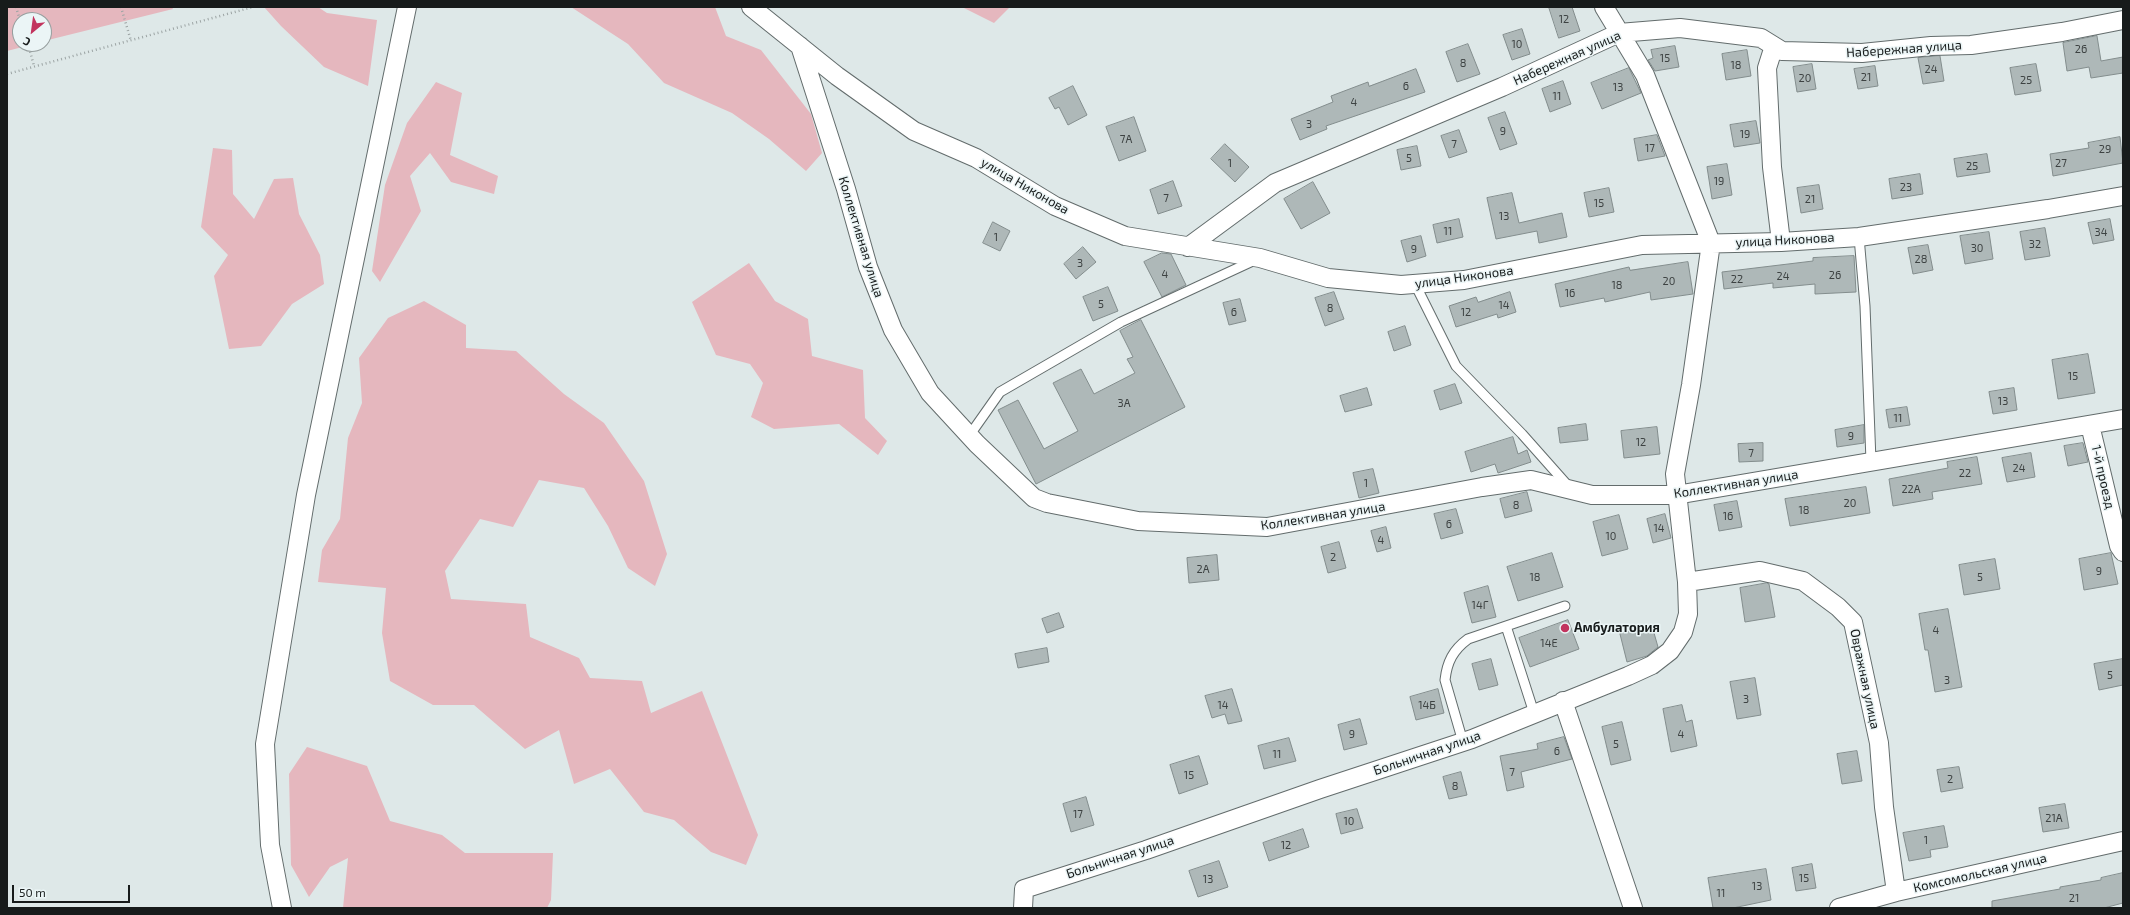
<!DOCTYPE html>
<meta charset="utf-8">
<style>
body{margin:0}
#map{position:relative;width:2130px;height:915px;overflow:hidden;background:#dee8e8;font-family:"Exo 2",sans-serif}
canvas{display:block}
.frame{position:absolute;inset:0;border:8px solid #171b1b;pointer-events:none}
.north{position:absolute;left:12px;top:12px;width:40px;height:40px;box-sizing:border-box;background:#ebf5f6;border:1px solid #969e9e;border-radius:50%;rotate:209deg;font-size:11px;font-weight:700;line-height:16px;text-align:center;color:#171b1b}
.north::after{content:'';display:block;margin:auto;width:14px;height:18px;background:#c2345e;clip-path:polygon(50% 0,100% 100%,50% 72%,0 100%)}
.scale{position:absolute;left:12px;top:885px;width:118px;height:18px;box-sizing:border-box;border:2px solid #171b1b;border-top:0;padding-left:5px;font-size:12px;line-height:14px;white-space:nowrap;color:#171b1b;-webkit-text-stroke:3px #ebf5f6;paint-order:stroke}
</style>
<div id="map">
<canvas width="2130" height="915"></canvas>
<div class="frame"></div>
<div class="north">С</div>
<div class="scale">50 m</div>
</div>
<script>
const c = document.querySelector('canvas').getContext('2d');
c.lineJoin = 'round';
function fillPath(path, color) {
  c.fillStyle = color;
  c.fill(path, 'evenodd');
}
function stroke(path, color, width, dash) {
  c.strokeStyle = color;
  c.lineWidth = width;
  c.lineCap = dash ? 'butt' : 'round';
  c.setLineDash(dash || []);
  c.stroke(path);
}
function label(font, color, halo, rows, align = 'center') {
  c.font = font + ' "Exo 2",sans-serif';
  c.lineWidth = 3;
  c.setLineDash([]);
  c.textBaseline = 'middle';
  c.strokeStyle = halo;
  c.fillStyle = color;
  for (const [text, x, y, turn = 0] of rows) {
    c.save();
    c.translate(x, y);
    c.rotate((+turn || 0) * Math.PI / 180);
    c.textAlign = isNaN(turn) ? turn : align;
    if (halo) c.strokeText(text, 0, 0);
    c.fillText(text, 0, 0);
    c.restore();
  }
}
fillPath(new Path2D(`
 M7 7H172L173 9 44 41V20H20V44H34L7 51Z
 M264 7H318L327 13 377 20 368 86 324 67 281 26Z
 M571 7H715L726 36 761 50 811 114 822 153 806 171 769 139 732 113 664 83 628 44Z
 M962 7H1010L994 23Z
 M436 82 462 93 450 155 498 176 494 194 451 182 430 153 410 176 421 211 380 282 372 271 385 185 407 123Z
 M213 148 232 150 233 194 254 219 274 179 293 178 299 214 320 255 324 284 292 304 261 346 229 349 214 276 228 255 201 227Z
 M749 263 775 301 808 319 812 356 863 370 865 418 887 441 878 455 839 424 774 429 751 417 763 383 750 364 716 355 692 302Z
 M424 301 466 325V348L516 351 564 394 604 423 644 481 667 554 655 586 628 568 608 526 584 488 539 480 513 527 480 519 445 571 451 599 526 604 530 637 579 658 590 678 642 681 651 713 702 691 758 835 746 865 711 852 674 820 644 812 610 769 574 784 559 730 525 749 474 705H433L390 681 382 633 386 588 318 582 322 550 340 519 348 438 362 403 359 358 388 318Z
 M307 747 367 766 390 821 442 835 465 853H553L551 900 547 908H343L348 858 330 867 309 897 291 865 289 774Z`), '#e5b7be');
const building = new Path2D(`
 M1549 7H1572L1580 31 1559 38Z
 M1522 29 1530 54 1512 60 1503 35Z
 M2097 36 2101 61 2123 57V73L2091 78 2089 67 2067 71 2063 43Z
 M1468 44 1480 74 1457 82 1446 52Z
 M1675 46 1679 67 1655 71 1648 60 1653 58 1651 50Z
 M1747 50 1751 76 1726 80 1722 54Z
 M1940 56 1944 81 1923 84 1918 58Z
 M1812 64 1816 89 1797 92 1793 67Z
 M2036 64 2041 91 2015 95 2010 68Z
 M1875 66 1878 86 1858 89 1854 69Z
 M1629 68 1641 93 1602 109 1591 83Z
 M1416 69 1425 92 1326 126 1327 129 1300 140 1291 119 1333 102 1331 96 1368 82 1369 86Z
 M1563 81 1571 104 1550 112 1542 89Z
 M1073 86 1087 115 1068 125 1059 107 1055 109 1049 98Z
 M1505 112 1517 144 1500 150 1488 118Z
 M1134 117 1146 151 1119 161 1106 127Z
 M1756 121 1760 143 1734 147 1730 125Z
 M1459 130 1467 152 1449 158 1441 136Z
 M1657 135 1665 156 1638 161 1634 139Z
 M2120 137 2123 163 2053 176 2050 154 2089 148 2088 143Z
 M1225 144 1249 167 1235 182 1211 159Z
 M1417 146 1421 166 1401 170 1397 150Z
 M1987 154 1990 172 1957 177 1954 159Z
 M1727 164 1732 195 1712 199 1707 167Z
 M1920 174 1923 194 1892 199 1889 179Z
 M1173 181 1182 206 1158 214 1150 190Z
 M1313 182 1330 213 1301 229 1284 199Z
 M1819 185 1823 209 1801 213 1797 188Z
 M1609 188 1614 212 1589 217 1584 193Z
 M1512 193 1519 223 1562 213 1567 237 1539 243 1537 231 1496 239 1487 198Z
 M1459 219 1463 237 1437 243 1433 225Z
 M2110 219 2114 240 2093 244 2088 223Z
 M993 222 1010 231 1000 251 983 243Z
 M2045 228 2050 256 2025 260 2020 232Z
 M1989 232 1993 259 1965 264 1960 236Z
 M1421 236 1426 256 1407 262 1401 241Z
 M1928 245 1933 270 1913 274 1908 248Z
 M1083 247 1096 262 1076 279 1064 264Z
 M1162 253 1171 254 1186 285 1162 297 1144 262Z
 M1854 256 1856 292 1815 294V284L1773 288V283L1724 289 1722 272 1813 261V258Z
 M1688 262 1693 294 1651 300 1650 292 1605 302 1604 298 1560 307 1555 284 1629 267 1630 270Z
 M1108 287 1118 311 1093 321 1083 297Z
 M1334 292 1344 319 1325 326 1315 298Z
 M1510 292 1516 312 1498 318 1497 314 1456 327 1449 306 1476 297 1478 302Z
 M1240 299 1246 321 1229 325 1223 303Z
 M1141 320 1185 407 1036 484 998 410 1018 400 1044 449 1078 431 1053 383 1081 369 1094 394 1135 373 1127 359 1133 357 1120 331Z
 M1405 326 1411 345 1394 351 1388 332Z
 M2088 354 2095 393 2058 399 2052 360Z
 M1455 384 1462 403 1440 410 1434 391Z
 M1367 388 1372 405 1345 412 1340 396Z
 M2014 388 2017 410 1993 414 1989 392Z
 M1907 407 1910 425 1889 428 1886 410Z
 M1586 424 1588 440 1560 443 1558 428Z
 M1864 425V443L1837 447 1835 430Z
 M1657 427 1660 454 1624 458 1621 431Z
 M1513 437 1518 454 1527 450 1531 462 1498 473 1495 464 1471 472 1465 452Z
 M1763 443V461L1739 462 1738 444Z
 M2083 443 2088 462 2068 466 2064 446Z
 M2031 453 2035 477 2007 482 2002 458Z
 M1977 457 1982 484 1932 492 1933 499 1893 506 1889 479 1948 468 1947 462Z
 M1373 469 1379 493 1359 498 1353 473Z
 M1866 487 1870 513 1790 526 1785 499Z
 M1527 492 1532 511 1505 518 1500 499Z
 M1737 501 1742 527 1719 531 1714 505Z
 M1456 509 1463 533 1441 539 1434 514Z
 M1665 514 1671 538 1653 543 1647 519Z
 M1619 515 1628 549 1602 556 1593 522Z
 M1386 527 1391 548 1377 552 1371 531Z
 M1339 542 1346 568 1328 573 1321 547Z
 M1552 553 1563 587 1518 601 1507 567Z
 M2111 553 2118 584 2084 590 2079 559Z
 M1217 555 1219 580 1189 583 1187 558Z
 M1995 559 2000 589 1964 595 1959 565Z
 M1767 583 1769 584 1775 617 1745 622 1740 588Z
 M1488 586 1496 617 1472 623 1464 593Z
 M1948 609 1962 687 1935 692 1928 650H1925L1919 614Z
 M1059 613 1064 627 1047 633 1042 619Z
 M1568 620 1579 649 1530 667 1519 638Z
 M1652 626 1658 647 1647 656 1627 662 1620 634Z
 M1047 648 1049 662 1018 668 1015 654Z
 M1491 659 1498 685 1479 690 1472 664Z
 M2123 659V685L2099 690 2094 664Z
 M1755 678 1761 715 1737 719 1730 682Z
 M1232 689 1242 721 1228 724 1225 714 1212 718 1205 696Z
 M1438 689 1444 713 1416 720 1410 697Z
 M1682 705 1686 722 1692 720 1697 746 1671 752 1663 709Z
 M1360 719 1367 744 1344 750 1338 725Z
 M1622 722 1631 760 1611 765 1602 727Z
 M1564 737 1572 759 1521 772 1524 787 1507 791 1500 756 1538 749 1537 744Z
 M1289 738 1296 761 1264 769 1258 746Z
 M1857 751 1862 781 1842 784 1837 754Z
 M1199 756 1208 784 1179 794 1170 765Z
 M1959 767 1963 788 1941 792 1937 770Z
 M1461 772 1467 795 1449 799 1443 777Z
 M1086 797 1094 825 1071 832 1063 804Z
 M2065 804 2069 828 2043 832 2039 808Z
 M1357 809 1363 828 1341 834 1336 814Z
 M1944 826 1948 847 1930 850 1931 857 1909 861 1903 833Z
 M1303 829 1309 847 1269 861 1263 843Z
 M1219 861 1228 887 1198 897 1189 871Z
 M1812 864 1816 888 1796 891 1792 868Z
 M1766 869 1771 900 1733 908H1713L1708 878Z
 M2123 873V903L2104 908H1992V901L2060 889V887L2101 880V878Z`);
fillPath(building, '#aeb8b8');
stroke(building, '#838d8d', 1);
const lane = new Path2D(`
 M1859 237 1865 306 1871 461
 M1415 284 1456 366 1522 434 1569 487
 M969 436 1000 392 1121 322 1255 260
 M1506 626 1534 713
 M1463 742 1445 680C1447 662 1453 650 1468 639L1565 606`);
const street = new Path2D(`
 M751 7 837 76 914 131 976 158 1055 206 1125 236 1260 258 1328 278 1401 285 1464 280 1642 245 1781 242 1859 237 2048 209 2123 196
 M800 46 846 189 868 267 893 330 930 393 977 444 1034 498 1047 503 1138 521 1267 527 1482 487 1531 480 1592 495H1676L2123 419
 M1774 46 1767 68 1772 167 1781 242
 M1188 247 1275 183 1502 87 1619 33 1680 28 1761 38 1782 51 1862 53 1931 46 1971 45 2062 32 2123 20
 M2090 425 2119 546 2123 552
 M1687 582 1760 571 1803 581 1838 607 1853 622 1879 743 1884 807 1896 892
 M1563 701 1633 908
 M282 908 270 845 265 744 306 495 407 7
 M1023 908 1024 889 1146 850 1320 789 1472 739 1628 676 1652 665 1670 651 1683 632 1688 614 1687 582 1675 474 1691 385 1711 243 1645 75 1604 7
 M1839 908 1896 892 2123 841`);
stroke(lane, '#636c6c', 11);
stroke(street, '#636c6c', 20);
stroke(new Path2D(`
 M16 7 20 20
 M121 7 131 41
 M28 44 34 66
 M7 74 253 7`), '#9ca4a4', 2.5, [1, 3]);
stroke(lane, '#fff', 9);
stroke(street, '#fff', 18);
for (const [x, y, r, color] of [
 [1565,628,5,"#c2345e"]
]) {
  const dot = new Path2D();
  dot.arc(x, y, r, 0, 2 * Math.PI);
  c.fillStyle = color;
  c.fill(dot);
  stroke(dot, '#ebf5f6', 1.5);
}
label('11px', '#3d4242', null, [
 ["12",1564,19],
 ["10",1517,44],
 ["26",2081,49],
 ["15",1665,58],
 ["8",1463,63],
 ["18",1736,65],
 ["24",1931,69],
 ["21",1866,77],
 ["20",1805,78],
 ["25",2026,80],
 ["6",1406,86],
 ["13",1618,87],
 ["11",1557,96],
 ["4",1354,102],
 ["3",1309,124],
 ["9",1503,131],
 ["19",1745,134],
 ["7А",1126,139],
 ["7",1454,144],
 ["17",1650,148],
 ["29",2105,149],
 ["5",1409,158],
 ["1",1230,163],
 ["27",2061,163],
 ["25",1972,166],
 ["19",1719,181],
 ["23",1906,187],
 ["7",1166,198],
 ["21",1810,199],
 ["15",1599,203],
 ["13",1504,216],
 ["11",1448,231],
 ["34",2101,232],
 ["1",996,237],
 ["32",2035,244],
 ["30",1977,248],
 ["9",1414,249],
 ["28",1921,259],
 ["3",1080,263],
 ["4",1165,274],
 ["26",1835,275],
 ["24",1783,276],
 ["22",1737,279],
 ["20",1669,281],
 ["18",1617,285],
 ["16",1570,293],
 ["5",1101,304],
 ["14",1504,305],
 ["8",1330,308],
 ["6",1234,312],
 ["12",1466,312],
 ["15",2073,376],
 ["13",2003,401],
 ["3А",1124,403],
 ["11",1898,418],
 ["9",1851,436],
 ["12",1641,442],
 ["7",1751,453],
 ["24",2019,468],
 ["22",1965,473],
 ["1",1366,483],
 ["22А",1911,489],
 ["20",1850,503],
 ["8",1516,505],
 ["18",1804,510],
 ["16",1728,516],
 ["6",1449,524],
 ["14",1659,528],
 ["10",1611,536],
 ["4",1381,540],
 ["2",1333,557],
 ["2А",1203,569],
 ["9",2099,571],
 ["18",1535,577],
 ["5",1980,577],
 ["14Г",1480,605],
 ["4",1936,630],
 ["14Е",1549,643],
 ["5",2110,675],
 ["3",1947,680],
 ["3",1746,699],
 ["14",1223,705],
 ["14Б",1427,705],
 ["9",1352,734],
 ["4",1681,734],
 ["5",1616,744],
 ["6",1557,751],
 ["11",1277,754],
 ["7",1512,772],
 ["15",1189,775],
 ["2",1950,779],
 ["8",1455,786],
 ["17",1078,814],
 ["21А",2054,818],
 ["10",1349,821],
 ["1",1926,840],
 ["12",1286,845],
 ["15",1804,878],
 ["13",1208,879],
 ["13",1757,886],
 ["11",1721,893],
 ["21",2074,898]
]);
label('13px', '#171b1b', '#ebf5f6', [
 ["Набережная улица",1904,49,-4],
 ["Набережная улица",1567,58,-24],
 ["улица Никонова",1025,186,30],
 ["Коллективная улица",861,237,73],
 ["улица Никонова",1785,240,-3],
 ["улица Никонова",1464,277,-8],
 ["1-й проезд",2103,477,77],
 ["Коллективная улица",1736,484,-9],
 ["Коллективная улица",1323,516,-9],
 ["Овражная улица",1865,679,78],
 ["Больничная улица",1427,753,-19],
 ["Больничная улица",1120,857,-18],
 ["Комсомольская улица",1980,873,-13]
]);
label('bold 13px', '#171b1b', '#ebf5f6', [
 ["Амбулатория",1574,628]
], 'left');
</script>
